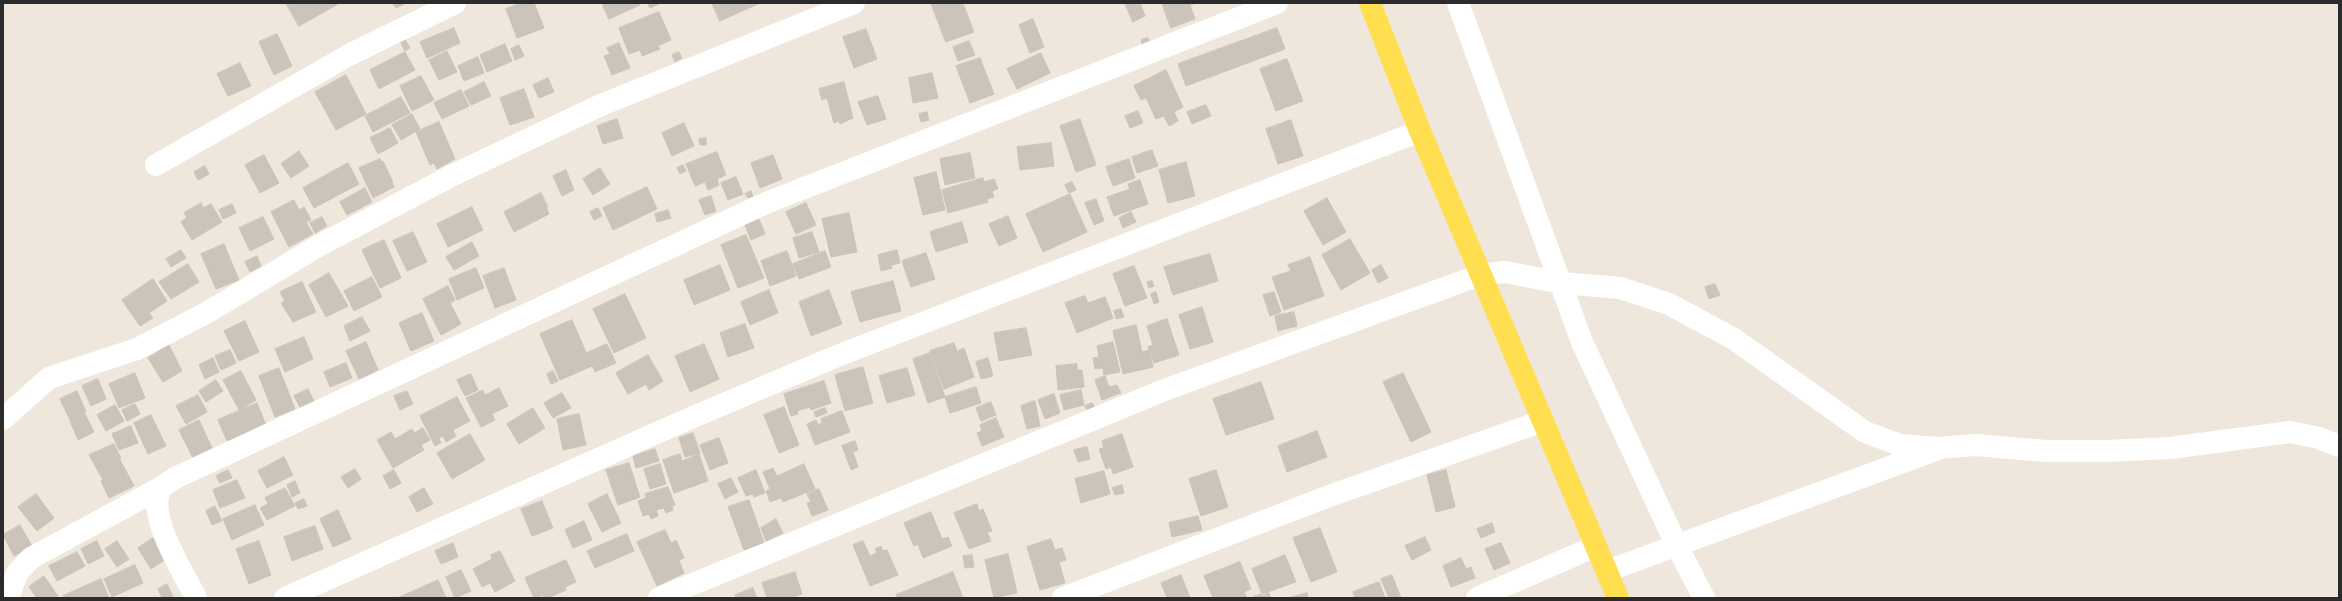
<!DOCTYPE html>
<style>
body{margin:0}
#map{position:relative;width:2342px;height:601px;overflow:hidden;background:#efe7dc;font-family:"Golos Text",sans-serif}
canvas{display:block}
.frame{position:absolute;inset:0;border:4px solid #2b2b2b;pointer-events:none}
</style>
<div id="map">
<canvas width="2342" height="601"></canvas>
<div class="frame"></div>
</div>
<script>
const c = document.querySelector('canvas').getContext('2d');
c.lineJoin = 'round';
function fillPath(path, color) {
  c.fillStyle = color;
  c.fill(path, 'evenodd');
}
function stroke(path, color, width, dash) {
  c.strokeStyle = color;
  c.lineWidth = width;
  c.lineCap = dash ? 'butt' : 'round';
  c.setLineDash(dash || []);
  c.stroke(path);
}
const building = new Path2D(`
 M286 3H340L299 26Z
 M393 3H406L396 8Z
 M521 3H534L544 28 517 38 506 9Z
 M602 3H639L640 5 609 19Z
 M653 3H661L650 8 648 5Z
 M712 3H760L720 21Z
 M931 3H963L974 32 946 42Z
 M1125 3H1140L1145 16 1133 22Z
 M1162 3H1196L1190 5 1195 19 1171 28Z
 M659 12 671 40 658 46 660 49 642 56 640 50 629 54 619 28Z
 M1033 19 1044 47 1030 53 1019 25Z
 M454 28 460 43 427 58 420 42Z
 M1277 28 1285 49 1186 86 1178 64Z
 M866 29 877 59 854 68 843 37Z
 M277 34 292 66 274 75 259 42Z
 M404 38 410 48 405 51 400 41Z
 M1148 38 1150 43 1143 46 1141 40Z
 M969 41 975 55 958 61 953 47Z
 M619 43 630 68 612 75 604 56 610 54 607 48Z
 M505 44 512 61 487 72 480 55Z
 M519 45 524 56 515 60 511 49Z
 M447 51 457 72 439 80 429 60Z
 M405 52 415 70 379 89 370 70Z
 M679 52 682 58 675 62 672 55Z
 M1041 53 1050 73 1017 89 1007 69Z
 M478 57 484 73 464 81 458 66Z
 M980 58 994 94 970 103 956 66Z
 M1287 59 1303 101 1276 111 1260 69Z
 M240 63 251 86 228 96 217 74Z
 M1166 70 1183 107 1174 112 1178 121 1169 126 1164 116 1156 119 1146 98 1141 100 1134 86Z
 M932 73 938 98 913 103 909 78Z
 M346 75 366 114 336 130 315 92Z
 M421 76 434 100 412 111 400 86Z
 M548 78 554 92 539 98 533 85Z
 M484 82 491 96 471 105 464 92Z
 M844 82 853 118 840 124 839 121 834 123 827 98 822 100 819 89Z
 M524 89 534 117 510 125 500 98Z
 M461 90 469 106 442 119 434 103Z
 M878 96 886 119 867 125 858 102Z
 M401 97 410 113 373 132 365 116Z
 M1206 105 1211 116 1192 124 1187 112Z
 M1138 111 1143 123 1130 128 1125 116Z
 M927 112 929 120 921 122 919 114Z
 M412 114 420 129 401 140 392 125Z
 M617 119 623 138 603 144 597 126Z
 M1080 119 1096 165 1076 172 1060 126Z
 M1291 120 1303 156 1278 164 1266 129Z
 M439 122 455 159 437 169 434 163 430 165 416 132Z
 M684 123 694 146 672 156 662 133Z
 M390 128 398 143 378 154 370 138Z
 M706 138V145H700L699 139Z
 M1051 143 1054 166 1020 170 1017 147Z
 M1152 150 1158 166 1137 173 1132 157Z
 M299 151 309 166 291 178 281 164Z
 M717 152 726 175 717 179 719 185 708 190 705 182 695 186 686 164Z
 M970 153 975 178 945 185 940 159Z
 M264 155 279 183 260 193 245 165Z
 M773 155 782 179 760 188 751 163Z
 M380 159 381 162 383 161 393 182 392 183 394 187 373 198 359 168Z
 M1129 159 1135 178 1113 186 1106 167Z
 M1186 162 1195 196 1168 203 1159 170Z
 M348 163 359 184 314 208 303 188Z
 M683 165 686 171 680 174 677 168Z
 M205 166 209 174 198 180 194 172Z
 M600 168 610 184 593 195 583 179Z
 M566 170 574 190 562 196 553 176Z
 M936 172 945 210 923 215 914 178Z
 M736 177 743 194 728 200 721 183Z
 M983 178 984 182 994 179 998 189 992 191 994 197 987 199 988 202 948 213 942 190Z
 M1140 180 1148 204 1114 216 1107 197 1130 189 1128 184Z
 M1072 182 1076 190 1069 193 1065 185Z
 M647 187 657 209 613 230 603 208Z
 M365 188 372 202 347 215 340 202Z
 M751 191 753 196 748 198 745 194Z
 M541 193 548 207H546L549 214 514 232 504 212Z
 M1070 194 1087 232 1043 252 1026 214Z
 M711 196 716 211 705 215 699 200Z
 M1327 198 1346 232 1323 245 1304 211Z
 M1096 199 1104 221 1094 225 1085 203Z
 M294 200 299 210 304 207 311 220 306 222 313 234 289 247 271 212Z
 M201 203 203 208 211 204 222 222 192 240 181 222 187 217 184 213Z
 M806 203 816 225 796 234 786 212Z
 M232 204 236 213 223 219 219 210Z
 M472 207 483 230 448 247 437 224Z
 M598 208 602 216 594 220 590 212Z
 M668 210 671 218 657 222 655 214Z
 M1131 212 1136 222 1123 228 1119 218Z
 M849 213 857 252 831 257 822 219Z
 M1008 216 1017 238 999 246 989 224Z
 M263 217 274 239 250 251 239 228Z
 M322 217 327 226 315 233 310 223Z
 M758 217 765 234 751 240 744 223Z
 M962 222 968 242 936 252 930 232Z
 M413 232 427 262 407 271 393 241Z
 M812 232 819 252 799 258 793 238Z
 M746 235 764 278 738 288 721 245Z
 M1350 239 1370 273 1341 290 1322 255Z
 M384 240 401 278 380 288 362 250Z
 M472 242 479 256 454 270 446 257Z
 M224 244 239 280 216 289 201 254Z
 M181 250 186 258 171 267 166 259Z
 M897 250 900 263 891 265 892 268 881 271 878 255Z
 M787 251 796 276 770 286 761 261Z
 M825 251 831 267 799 279 793 264Z
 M926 253 935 279 911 287 902 261Z
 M1210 254 1218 281 1173 295 1164 267Z
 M257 256 261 266 250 272 245 262Z
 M1310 257 1324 296 1284 310 1272 277 1291 271 1288 265Z
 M188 264 199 282 171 299 159 282Z
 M720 265 730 290 694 305 684 280Z
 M1381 265 1388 278 1378 283 1372 270Z
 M1134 266 1147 298 1125 306 1113 274Z
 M476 268 484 288 457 300 449 279Z
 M504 268 516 300 495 308 483 276Z
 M329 273 348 306 326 317 309 285Z
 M372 277 382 297 354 311 344 291Z
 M153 279 167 301 149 313 153 318 140 326 122 300Z
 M893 281 901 311 860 322 851 292Z
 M1152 281 1154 286 1149 288 1147 282Z
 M302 282 316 312 293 322 281 303 285 301 280 292Z
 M1715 284 1720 295 1709 299 1705 287Z
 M448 286 455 300 450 303 461 324 441 335 423 299Z
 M769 290 778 313 750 325 741 302Z
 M829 290 842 324 811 336 799 302Z
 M1156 292 1159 302 1154 304 1151 294Z
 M1274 292 1281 312 1270 316 1263 295Z
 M625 294 646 338 614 353 593 309Z
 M1085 296 1088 303 1105 297 1113 318 1077 333 1065 303Z
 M1202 307 1213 342 1190 349 1179 315Z
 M1121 309 1124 317 1116 319 1114 311Z
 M1294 312 1297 326 1278 331 1275 316Z
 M422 313 434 341 411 351 399 323Z
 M362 317 370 331 350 341 344 326Z
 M1167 319 1179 355 1154 363 1148 347 1153 345 1147 326Z
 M572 320 592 366 560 380 540 334Z
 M245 321 259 352 239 361 224 331Z
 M745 324 754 348 728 357 720 333Z
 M1136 325 1142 352 1149 350 1153 367 1123 374 1113 331Z
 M1026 328 1032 355 999 361 994 333Z
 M304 337 313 359 285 372 275 349Z
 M366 342 378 370 359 379 346 351Z
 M1113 342 1120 372 1104 375 1103 368 1095 369 1093 358 1099 357 1097 346Z
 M954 343 957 351 964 348 974 377 944 389 930 351Z
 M607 344 616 363 595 372 587 353Z
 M704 344 719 379 690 392 675 356Z
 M169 345 182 371 163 382 148 358Z
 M230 350 236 363 221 370 215 356Z
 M930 353 945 397 928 403 913 359Z
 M648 355 663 381 649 390 646 384 628 394 616 373Z
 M213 358 219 372 205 379 199 365Z
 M988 358 993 376 981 379 976 362Z
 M346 363 352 378 330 387 324 372Z
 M1077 364V370H1082L1084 387 1058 390 1056 366Z
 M863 367 873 403 845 411 835 375Z
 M279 368 295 409 275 417 259 376Z
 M907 368 915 395 887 403 879 376Z
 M241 371 256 400 239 410 223 380Z
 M553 371 558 381 551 384 547 374Z
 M135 373 145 398 119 408 109 384Z
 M1403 373 1431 432 1411 442 1383 382Z
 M471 374 478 390 465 396 457 380Z
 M1105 376 1109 387 1117 385 1121 393 1102 400 1095 380Z
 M98 379 106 399 91 406 82 386Z
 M216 380 223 391 206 402 199 391Z
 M824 381 831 403 811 410 810 407 797 411 798 414 791 416 784 394Z
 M1261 382 1274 419 1226 435 1213 399Z
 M976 387 981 403 950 413 945 397Z
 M499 388 508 406 492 414 495 420 481 427 466 398 483 390 485 395Z
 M308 389 314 401 301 409 294 396Z
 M1081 390 1084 405 1064 410 1060 395Z
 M77 391 86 412 70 420 60 399Z
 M407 391 413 404 400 410 394 396Z
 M562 393 571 408 553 418 544 403Z
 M1054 394 1060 413 1045 419 1038 400Z
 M198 395 207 412 186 424 176 406Z
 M457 397 470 421 453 430 456 436 446 442 443 436 439 438 441 443 435 446 420 416Z
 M1035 401 1040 426 1027 429 1021 406Z
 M991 402 996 415 981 421 976 408Z
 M257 403 266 425 227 441 218 420Z
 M1092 403 1096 410 1089 414 1085 406Z
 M135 404 140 414 127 421 122 410Z
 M115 405 124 421 106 431 97 415Z
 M784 407 799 445 779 453 764 415Z
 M533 408 545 428 519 444 507 424Z
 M825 408 827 413 816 417 814 412Z
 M842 411 850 432 815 445 807 424 816 420 818 425 822 423 821 419Z
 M85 414 94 432 78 440 70 421Z
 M579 414 586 445 563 450 557 419Z
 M151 415 166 446 148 454 134 423Z
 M996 418 1004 437 982 446 977 433 982 431 980 425Z
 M199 420 212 448 193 458 179 430Z
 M131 426 138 443 119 450 112 434Z
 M423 428 430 440 421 445 424 450 393 468 377 440 391 432 395 439 412 429 414 433Z
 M1317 431 1327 457 1287 472 1278 446Z
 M693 433 700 453 685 457 679 438Z
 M470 434 485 460 452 479 437 453Z
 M1122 434 1133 467 1113 474 1111 467 1106 469 1099 449 1104 448 1102 441Z
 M719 438 728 463 710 470 700 445Z
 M855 441 858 450 853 452 858 467 851 470 842 446Z
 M114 444 121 458H119L134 486 109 498 101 481 103 480 89 455Z
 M1087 447 1090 459 1078 462 1074 450Z
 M655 449 659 461 636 468 633 456Z
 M680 454 682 461 699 454 708 481 674 493 663 460Z
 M284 457 293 475 267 488 258 471Z
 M629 463 640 497 618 505 606 470Z
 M660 464 666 484 650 489 644 469Z
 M804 464 815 489 783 502 781 498 770 502 766 491 770 489 763 472 773 468 777 476Z
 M355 469 361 479 348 488 341 477Z
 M228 470 232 478 220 483 216 476Z
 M394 470 401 483 390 489 383 476Z
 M756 470 765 493 754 497 753 494 746 496 738 478Z
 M1216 470 1228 507 1201 516 1189 479Z
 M1446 470 1455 507 1436 512 1427 475Z
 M1104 471 1110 494 1081 503 1075 479Z
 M731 478 738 492 725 499 718 484Z
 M237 480 245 498 220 508 213 490Z
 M295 481 300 493 292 497 287 485Z
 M1122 485 1124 493 1115 495 1112 488Z
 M668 487 675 505 672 506 673 510 666 513 664 508 656 510 658 516 651 519 649 514 643 516 638 501 646 498 645 494Z
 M285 488 295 506 267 520 260 508 268 504 265 498Z
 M424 488 433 504 417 512 409 497Z
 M819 489 828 510 812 516 807 503 811 502 807 494Z
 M36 494 54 518 37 531 18 507Z
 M607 494 621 523 602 532 588 504Z
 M304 499 307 506 298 509 295 503Z
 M749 500 764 543 744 550 728 507Z
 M542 501 553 528 532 536 521 509Z
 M977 504 979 511 983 509 992 531 987 532 991 541 969 549 954 513Z
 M255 505 264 525 232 540 223 519Z
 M215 506 222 521 212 525 206 511Z
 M338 510 351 539 333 547 320 519Z
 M931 512 942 539 948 537 952 546 923 558 918 544 914 546 904 523Z
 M1198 516 1202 530 1172 537 1169 523Z
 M776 519 783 533 766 541 761 528Z
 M584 521 592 540 573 548 565 530Z
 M1492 523 1495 532 1481 538 1477 529Z
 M20 525 32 546 14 556 3 535Z
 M315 526 323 549 292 561 284 537Z
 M1320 528 1337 572 1311 582 1293 538Z
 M665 530 671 543 676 540 684 558 679 560 684 573 657 586 637 542Z
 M627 534 634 551 595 568 587 551Z
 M1425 537 1431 550 1412 560 1405 546Z
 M153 538 169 557 151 569 138 548Z
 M1051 539 1055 550 1062 548 1066 560 1059 562 1065 583 1040 590 1027 547Z
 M97 541 104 556 88 564 81 549Z
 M117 541 129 559 117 567 105 549Z
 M259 541 271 575 249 584 236 549Z
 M863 541 870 556 877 553 875 549 881 546 883 551 887 550 898 575 870 586 853 545Z
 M453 543 458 557 441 564 435 551Z
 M1501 543 1510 563 1494 570 1485 549Z
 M500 551 515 581 495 592 490 583 482 587 473 569 492 559 491 555Z
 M77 552 85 566 57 581 49 566Z
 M1008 554 1017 593 994 598 985 560Z
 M972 555 974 567 965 568 963 556Z
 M1285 555 1296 582 1262 594 1252 569Z
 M1461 558 1466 569 1471 567 1475 578 1451 587 1443 566Z
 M566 560 576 582 565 587 566 590 548 598H544L543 595 534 598 525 578Z
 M1240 562 1251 589 1244 592 1247 598H1213L1204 576Z
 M135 565 143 583 112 597 104 579Z
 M461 570 471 591 455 598 446 577Z
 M795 572 802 594 790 598H767L762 583Z
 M953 572 963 598H898L896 595Z
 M1181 575 1190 598H1167L1161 583Z
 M1392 575 1401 598H1389L1381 579Z
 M44 576 58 596 55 598H37L29 587Z
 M101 579 109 598H64L63 596Z
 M438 580 446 598H398Z
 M1379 582 1385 598H1355L1353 592Z
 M167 584 173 596 162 598 158 589Z
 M753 588 757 598H736L735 595Z
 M1269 593 1271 598H1250L1261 594 1262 596Z
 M1307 593 1308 598H1289Z`);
fillPath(building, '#cac4bb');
stroke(building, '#cac4b5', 1);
stroke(new Path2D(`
 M1458 3 1582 342 1677 546 1704 598
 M156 165 351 54 455 3
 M3 419 49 378 137 349 208 312 320 245 453 175 601 105 854 3
 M1607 571 1936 450
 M8 598 17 573 31 558 162 487
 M196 598C184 573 144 513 162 487 165 484 171 481 175 478L766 203 1277 3
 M285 598 686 420 837 356 1420 131
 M659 598 1167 389 1480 275 1505 272 1562 283 1620 288 1669 304 1734 339 1865 432 1900 445 1939 448 1975 445 2047 451H2107L2170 448 2290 432 2319 438 2339 446
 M1063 598 1332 495 1543 421
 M1477 598 1596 546`), '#fff', 22);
stroke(new Path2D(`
 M1370 3 1420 131 1618 598`), '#ffdf50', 22);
</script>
